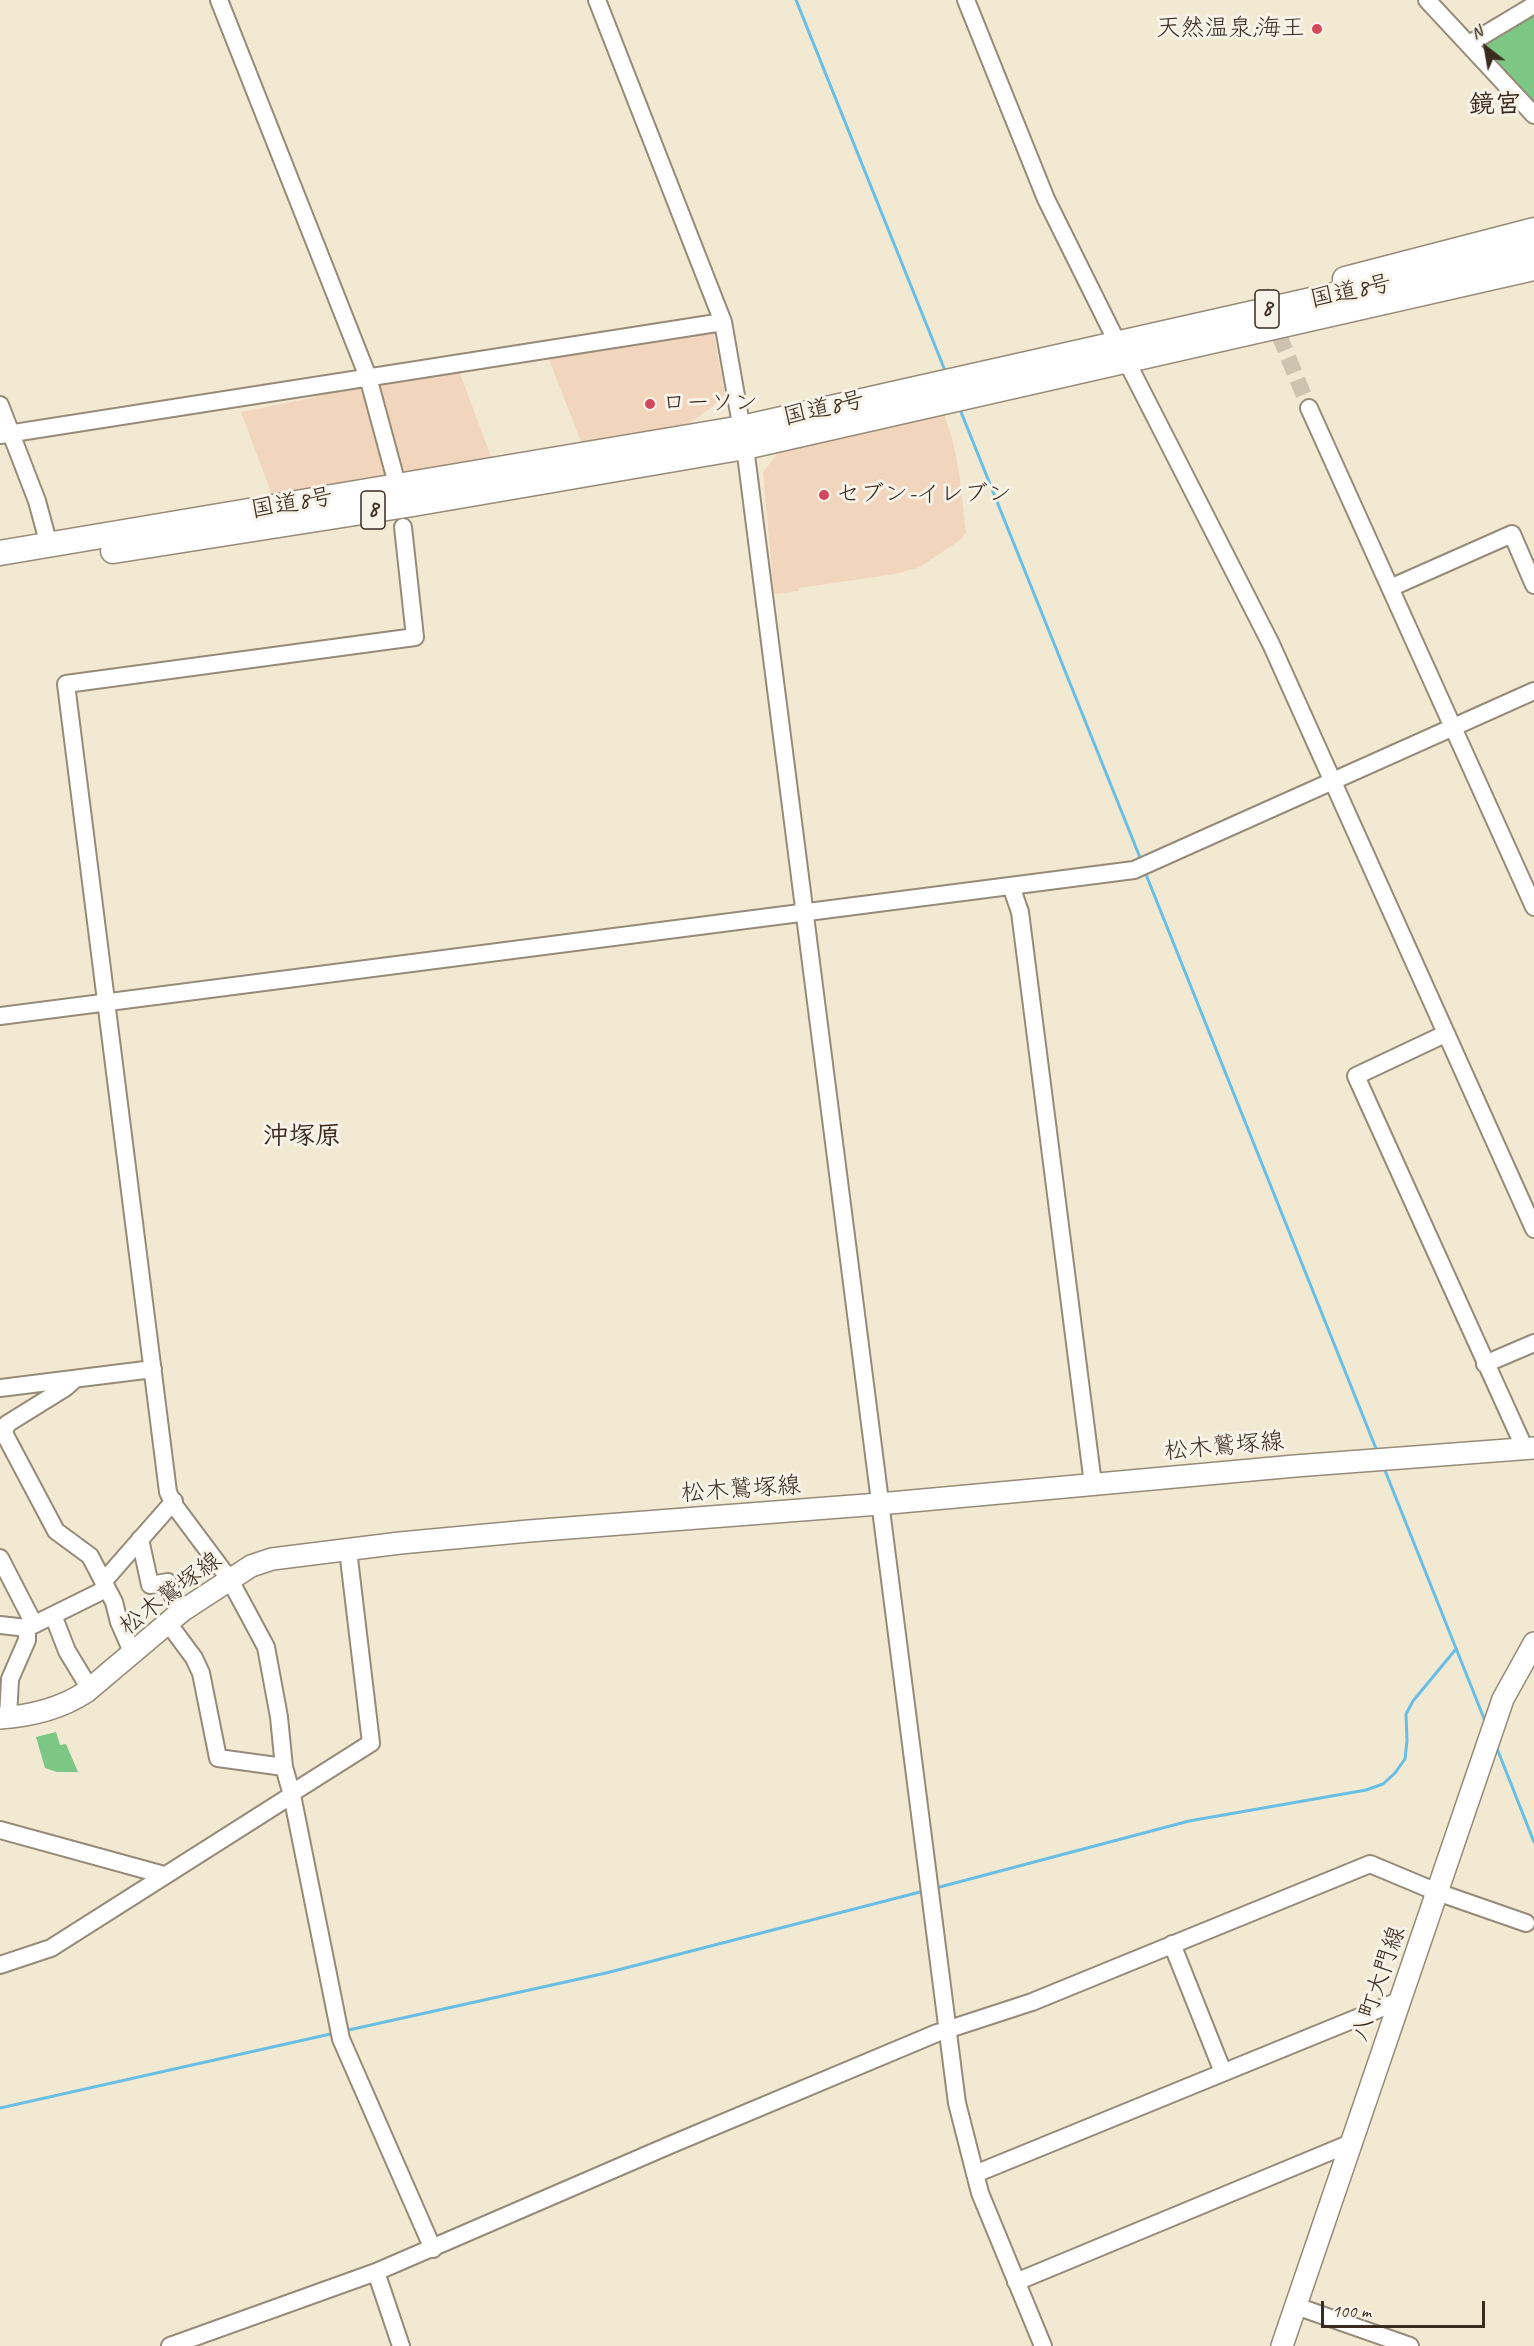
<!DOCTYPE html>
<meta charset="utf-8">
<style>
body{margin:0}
#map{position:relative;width:1534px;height:2346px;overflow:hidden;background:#f1e9d2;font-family:Caveat,sans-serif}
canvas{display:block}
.north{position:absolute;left:1456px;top:18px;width:60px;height:60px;-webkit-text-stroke:4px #f7f3e8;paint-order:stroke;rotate:329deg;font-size:16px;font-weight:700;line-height:24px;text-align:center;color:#3b2a1e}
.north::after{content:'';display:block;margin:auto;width:21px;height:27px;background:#3b2a1e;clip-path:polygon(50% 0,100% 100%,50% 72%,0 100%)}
.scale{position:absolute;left:1321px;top:2301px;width:164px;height:27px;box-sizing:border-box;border:3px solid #3b2a1e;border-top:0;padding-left:8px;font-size:18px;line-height:21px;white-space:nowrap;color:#3b2a1e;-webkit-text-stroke:4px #f7f3e8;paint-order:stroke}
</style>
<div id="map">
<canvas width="1534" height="2346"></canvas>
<div class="north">N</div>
<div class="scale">100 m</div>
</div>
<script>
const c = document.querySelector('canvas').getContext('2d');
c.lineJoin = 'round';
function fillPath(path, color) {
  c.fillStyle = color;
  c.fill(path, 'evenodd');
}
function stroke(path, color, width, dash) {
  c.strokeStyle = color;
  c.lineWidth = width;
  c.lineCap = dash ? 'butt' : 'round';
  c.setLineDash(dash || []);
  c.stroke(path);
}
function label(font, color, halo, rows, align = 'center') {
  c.font = font + ' Caveat,"Klee One",sans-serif';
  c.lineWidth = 6;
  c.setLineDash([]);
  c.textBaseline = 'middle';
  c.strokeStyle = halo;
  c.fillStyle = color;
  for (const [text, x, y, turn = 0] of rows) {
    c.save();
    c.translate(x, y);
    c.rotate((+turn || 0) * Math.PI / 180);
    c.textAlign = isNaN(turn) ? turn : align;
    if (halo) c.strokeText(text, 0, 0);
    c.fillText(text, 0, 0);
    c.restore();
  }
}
fillPath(new Path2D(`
 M713 330 725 395 708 410 690 423 582 444 548 357Z
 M459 371 492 459 399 475 375 379 421 372 428 377Z
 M364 382 391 477 272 495 241 412 316 397V391Z
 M940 413 944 414 952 438 959 472 966 533 960 540 920 567 895 574 799 588V591L774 594 763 472 782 448Z`), '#f1d5bd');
fillPath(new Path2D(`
 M1534 10V111L1474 45Z
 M56 1732 60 1745 66 1744 78 1772H57L45 1768 36 1737Z`), '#7cc784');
stroke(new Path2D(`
 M796 0 946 373
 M959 407 1141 860
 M1145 872 1377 1451
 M1384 1468 1485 1721
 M1496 1746 1534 1842
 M936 1888 1189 1821 1366 1790 1383 1784 1395 1773 1405 1759 1407 1741 1406 1714 1413 1701 1456 1649
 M344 2031 606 1973 924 1891
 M0 2108 335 2033`), '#69bee5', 3);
stroke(new Path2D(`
 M1261 291 1309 408`), '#cdc3ae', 16, [16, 8]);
const minor = new Path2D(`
 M219 0 368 377 394 473
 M597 0 723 322 745 447 957 2103 980 2193 1043 2346
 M966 0 1046 199 1117 342
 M1427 0 1534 115
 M1469 44 1534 5
 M1127 362 1271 644 1534 1229
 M0 405 37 501 49 545
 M1309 408 1534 907
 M0 435 723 322
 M403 527 415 637 66 684 168 1492 174 1505 230 1580 266 1647 279 1717 284 1767 292 1795 341 2039 433 2249
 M1390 588 1512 534 1534 585
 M1011 886 1020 912 1093 1484
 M0 1016 1134 870 1534 691
 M1445 1034 1356 1076 1525 1449
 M1485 1364 1534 1343
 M73 1381 65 1388 7 1424 4 1433 56 1531 90 1556 114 1602 119 1622 133 1654
 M0 1388 153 1369
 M140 1539 150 1585 168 1582 179 1614
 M0 1558 34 1624
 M103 1582 174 1501
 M53 1615 67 1651 90 1689
 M168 1623 194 1658 201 1673 218 1758 284 1767
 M0 1625 27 1628 106 1589
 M8 1718 10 1679 27 1640V1628
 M292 1793 371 1743 348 1550
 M0 1830 164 1875
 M1172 1944 1223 2072
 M0 1965 51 1948 292 1795
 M975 2174 1401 2000
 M376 2272 401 2346
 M1016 2282 1351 2143
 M1296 2306 1410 2346
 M170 2346 376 2272 670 2145 937 2033 1032 2002 1370 1864 1437 1892 1526 1923`);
const major = new Path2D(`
 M0 1718C31 1716 60 1709 86 1692L182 1611 251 1566 272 1559 400 1543 529 1531 879 1504 1295 1466 1534 1448
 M1282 2346 1503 1699 1534 1643`);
const highway = new Path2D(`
 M1345 279 1534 230
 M113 551 413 504 745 447 1534 268
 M0 553 742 428 1534 250`);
stroke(minor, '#968a78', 20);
stroke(major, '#968a78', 24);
stroke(highway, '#968a78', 27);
stroke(minor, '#fff', 16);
stroke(major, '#fff', 21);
stroke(highway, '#fff', 24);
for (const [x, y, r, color] of [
 [1317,29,6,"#d1495b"],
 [650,404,6,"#d1495b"],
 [824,495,6,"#d1495b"]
]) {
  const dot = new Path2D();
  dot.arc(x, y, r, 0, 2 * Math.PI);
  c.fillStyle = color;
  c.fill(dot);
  stroke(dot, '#f7f3e8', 2);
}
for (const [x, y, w] of [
 [1267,309,24],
 [373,510,24]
]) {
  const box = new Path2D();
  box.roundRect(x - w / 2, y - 19, w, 38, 4.5);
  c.fillStyle = '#f7f3e8';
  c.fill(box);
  stroke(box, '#3b2a1e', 1.5);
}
label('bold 22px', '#3b2a1e', null, [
 ["8",1267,309],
 ["8",373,510]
]);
label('24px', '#3b2a1e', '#f7f3e8', [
 ["天然温泉;海王",1305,29,"right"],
 ["ローソン",662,404],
 ["セブン-イレブン",836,495]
], 'left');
label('24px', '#3b2a1e', '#f7f3e8', [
 ["国道8号",1351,292,-12],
 ["国道8号",824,409,-13],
 ["国道8号",292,504,-10],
 ["松木鷲塚線",1224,1447,-5],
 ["松木鷲塚線",741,1490,-4],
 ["松木鷲塚線",171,1594,-37],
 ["八町大門線",1379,1984,-71]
]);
label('bold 26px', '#3b2a1e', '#f7f3e8', [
 ["鏡宮",1495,105],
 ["沖塚原",302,1137]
]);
</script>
